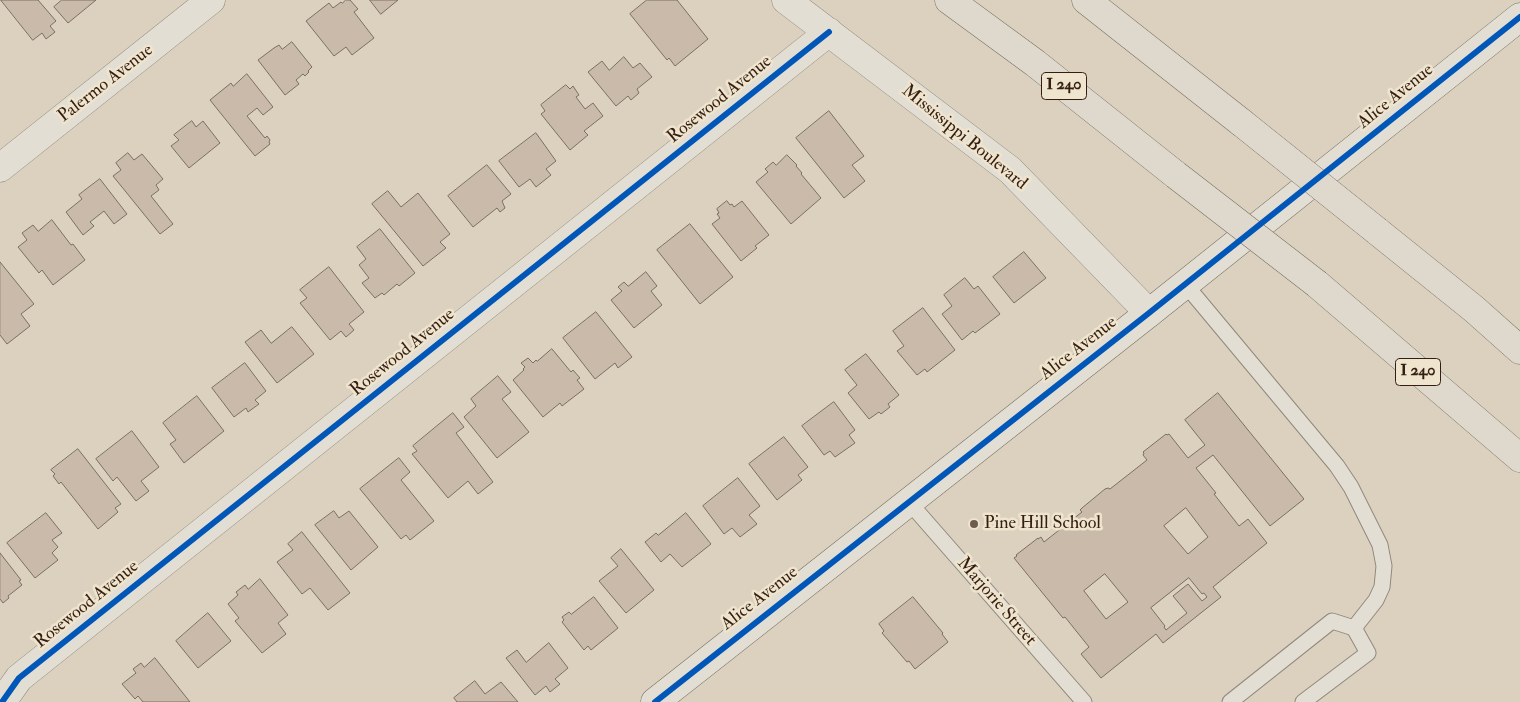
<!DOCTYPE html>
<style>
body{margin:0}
canvas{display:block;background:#dbd1be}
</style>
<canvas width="1520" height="702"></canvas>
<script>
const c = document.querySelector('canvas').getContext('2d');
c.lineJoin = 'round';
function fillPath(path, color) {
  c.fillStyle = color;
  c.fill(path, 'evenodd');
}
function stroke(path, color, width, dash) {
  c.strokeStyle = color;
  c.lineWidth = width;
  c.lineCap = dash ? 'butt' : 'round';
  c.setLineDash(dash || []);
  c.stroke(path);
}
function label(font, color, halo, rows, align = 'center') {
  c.font = font + ' "IM FELL Double Pica",serif';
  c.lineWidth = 5;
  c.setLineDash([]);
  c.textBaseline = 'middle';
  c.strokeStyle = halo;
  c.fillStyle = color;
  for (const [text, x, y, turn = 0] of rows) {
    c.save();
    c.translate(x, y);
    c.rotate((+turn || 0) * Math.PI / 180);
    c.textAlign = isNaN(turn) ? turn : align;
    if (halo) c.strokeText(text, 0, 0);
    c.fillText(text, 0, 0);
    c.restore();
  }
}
const building = new Path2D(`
 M1 0H38L56 21 50 26 55 32 46 39 42 33 33 40Z
 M62 0H96L68 23 54 7Z
 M346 0H350L358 9 354 12 374 38 352 55 346 47 334 56 306 21 329 3 333 8 341 2 342 3Z
 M370 0H398L381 14Z
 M647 0H677L708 39 675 66 669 58 667 60 630 14Z
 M292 42 312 67 308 71 309 72 305 76 303 74 296 80 299 84 285 95 258 60 274 48 279 45 282 49Z
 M624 57 633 68 640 63 652 77 637 89 639 93 631 100 628 96 616 106 588 72 602 61 609 70Z
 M247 74 273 107 263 115 257 108 247 116 265 138 267 136 270 140 269 142 270 144 255 156 210 100 231 83 233 86Z
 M566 85 570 89 573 86 579 95 576 97 585 109 593 103 603 116 584 131 588 135 570 150 541 114 545 111 541 105Z
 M829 111 864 156 852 165 865 181 844 198 796 138Z
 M192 121 196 127 203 121 220 143 189 168 171 146 179 140 174 135Z
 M536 133 556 161 546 169 551 175 536 187 530 179 519 187 499 161Z
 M128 153 134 160 142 154 163 179 156 185 159 190 151 196 173 224 160 234 113 176 121 170 116 163Z
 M787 155 797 165 796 166 802 173 801 174 821 198 791 224 756 182 768 172 765 169 773 162 776 165Z
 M487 165 511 194 502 201 505 208 500 212 497 208 473 227 448 196Z
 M100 179 127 214 114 224 104 211 90 222 94 226 83 235 66 212 82 199 79 195Z
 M388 191 401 207 418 193 450 234 440 242 446 248 423 266 372 204Z
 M727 201 730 205 732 204 734 207 742 201 769 235 755 246 757 248 741 261 712 224 720 218 717 214 719 213 717 209Z
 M52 220 71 245 73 244 85 260 53 285 42 270 39 273 18 247 27 240 22 233 33 225 38 231Z
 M690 224 733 277 700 304 657 250Z
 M380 229 415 273 399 286 397 284 384 295 382 293 375 298 362 283 369 278 359 265 366 259 357 247Z
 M1024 252 1046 278 1014 303 993 277Z
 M0 262 34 304 21 314 30 326 7 344 0 335Z
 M329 267 364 312 349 324 354 330 346 337 341 331 330 340 300 303 307 298 300 290Z
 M646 272 657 286 651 291 662 305 634 328 611 300 622 291 618 287 624 282 628 286Z
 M965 278 974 289 978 286 1000 314 975 333 973 331 962 340 942 314 952 306 944 295Z
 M923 308 955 350 927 372 925 369 917 375 897 351 904 346 893 331Z
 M596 312 632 357 618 368 615 363 595 379 563 338Z
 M292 327 314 354 277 383 245 342 261 330 271 343Z
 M552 349 571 372 573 370 580 378 577 380 584 389 562 406 560 403 543 417 513 380 524 370 523 369 525 367 521 363 528 358 533 363 536 360 537 361Z
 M866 354 899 395 888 404 890 407 881 414 879 412 869 419 848 393 857 385 845 370Z
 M245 363 266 391 255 400 259 404 248 412 246 408 234 417 212 388Z
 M498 376 511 392 502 399 529 432 497 458 464 417 476 406 471 399Z
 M1218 393 1304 499 1270 526 1213 455 1196 468 1216 493 1214 494 1239 526 1248 519 1267 543 1213 587 1221 597 1163 643 1156 634 1101 678 1081 654 1089 647 1065 617 1063 618 1014 558 1017 556 1016 555 1038 538V539L1041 537 1044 542 1082 512 1080 510 1082 508 1105 489 1108 488 1110 489 1147 460 1143 455 1144 453 1143 452 1166 434 1167 435 1169 434 1188 458 1205 445 1185 420ZM1186 508 1208 537 1188 554 1164 526ZM1105 574 1128 602 1106 619 1084 591ZM1189 578 1202 594 1204 593 1207 597 1202 601 1188 584 1173 596 1187 613 1166 630 1164 627 1165 626 1151 608Z
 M197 396 224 431 184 463 170 444 176 440 163 423Z
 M834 402 855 430 849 435 855 443 835 457 830 451 824 455 802 426Z
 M453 413 464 427 456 433 493 482 478 494 468 481 448 498 412 454 417 451 413 446Z
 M132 431 159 467 141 481 149 491 136 501 117 477 113 481 96 459Z
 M784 437 808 467 798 475 802 480 777 500 749 464Z
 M78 449 121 504 115 508 118 512 98 529 61 482 59 484 53 476 55 474 51 470Z
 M399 458 410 472 401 480 434 521 410 540 406 535 401 539 360 489Z
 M738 478 760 506 749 515 757 524 740 537 732 528 724 534 703 506Z
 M334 511 339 518 349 511 378 547 351 570 315 525Z
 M46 513 62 533 52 540 58 547 52 553 58 560 35 578 7 543Z
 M686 513 711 544 682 567 670 554 661 562 645 542 656 533 658 535Z
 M302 532 350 593 328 610 310 588 302 594 277 562 293 550 288 544Z
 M621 549 654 590 626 613 599 581 618 566 611 558Z
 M0 553 21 580 19 581 22 585 8 596 9 598 3 603 0 599Z
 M260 579 288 615 278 623 286 634 262 653 235 621 239 618 228 604 238 595 236 592 245 585 248 589Z
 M594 597 618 628 591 650 588 646 584 650 562 622 564 620 562 617 569 612 571 614Z
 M913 597 943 633 942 634 948 642 915 669 909 661 907 662 882 633 884 631 879 624Z
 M208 613 231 641 198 668 176 641Z
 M549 643 568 668 555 679 560 684 550 692 546 686 535 695 506 658 517 650 526 662Z
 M155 658 190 702H143L138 696 135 699 122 684 136 673 133 669 141 663 144 667Z
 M475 681 485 694 501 682 518 702H457L454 698Z`);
fillPath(building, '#c9baa9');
stroke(building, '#797065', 1);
const lane = new Path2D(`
 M1185 284 1337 466 1351 487 1380 545 1384 566 1382 587 1376 600 1354 628
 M908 501 1084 702
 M1230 702 1332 621 1354 628 1368 653 1303 702`);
const street = new Path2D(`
 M786 0 1010 170 1149 313
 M0 168 211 0
 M2 702 19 678 829 32`);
const secondary = new Path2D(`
 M655 702 1149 313 1520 17`);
const highway = new Path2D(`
 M949 0 1035 63 1176 175
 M1086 0 1242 123
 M1377 231 1474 309 1520 350
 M1317 284 1520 458`);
stroke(lane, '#91887d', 17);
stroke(street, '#91887d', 29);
stroke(secondary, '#797065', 29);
stroke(highway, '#797065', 29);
stroke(lane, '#e3ded4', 15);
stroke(street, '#e3ded4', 28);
stroke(secondary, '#e3ded4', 28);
stroke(highway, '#ded8cd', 28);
const highwayBridge = new Path2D(`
 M1242 123 1377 231
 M1176 175 1317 284`);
stroke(highwayBridge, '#797065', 29, []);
stroke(highwayBridge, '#ded8cd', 28);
stroke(new Path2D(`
 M2 702 19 678 829 32
 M655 702 1149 313 1520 17`), '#0057b8', 6);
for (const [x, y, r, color] of [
 [974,524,5,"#6e5d4e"]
]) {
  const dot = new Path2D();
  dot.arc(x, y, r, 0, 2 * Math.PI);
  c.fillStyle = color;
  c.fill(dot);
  stroke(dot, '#efe4cd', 2);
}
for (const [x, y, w] of [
 [1064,86,45],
 [1418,372,45]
]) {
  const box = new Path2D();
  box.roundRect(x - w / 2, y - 13.5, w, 27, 4);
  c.fillStyle = '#efe4cd';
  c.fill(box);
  stroke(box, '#341e12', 1);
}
label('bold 16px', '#341e12', null, [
 ["I 240",1064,86],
 ["I 240",1418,372]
]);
label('18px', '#341e12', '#efe4cd', [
 ["Palermo Avenue",106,84,-38],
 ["Alice Avenue",1396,97,-39],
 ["Rosewood Avenue",720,100,-39],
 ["Mississippi Boulevard",964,138,39],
 ["Alice Avenue",1079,349,-38],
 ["Rosewood Avenue",403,353,-39],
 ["Alice Avenue",760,599,-38],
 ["Marjorie Street",996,602,49],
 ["Rosewood Avenue",87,605,-39]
]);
label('18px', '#341e12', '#efe4cd', [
 ["Pine Hill School",984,524]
], 'left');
</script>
